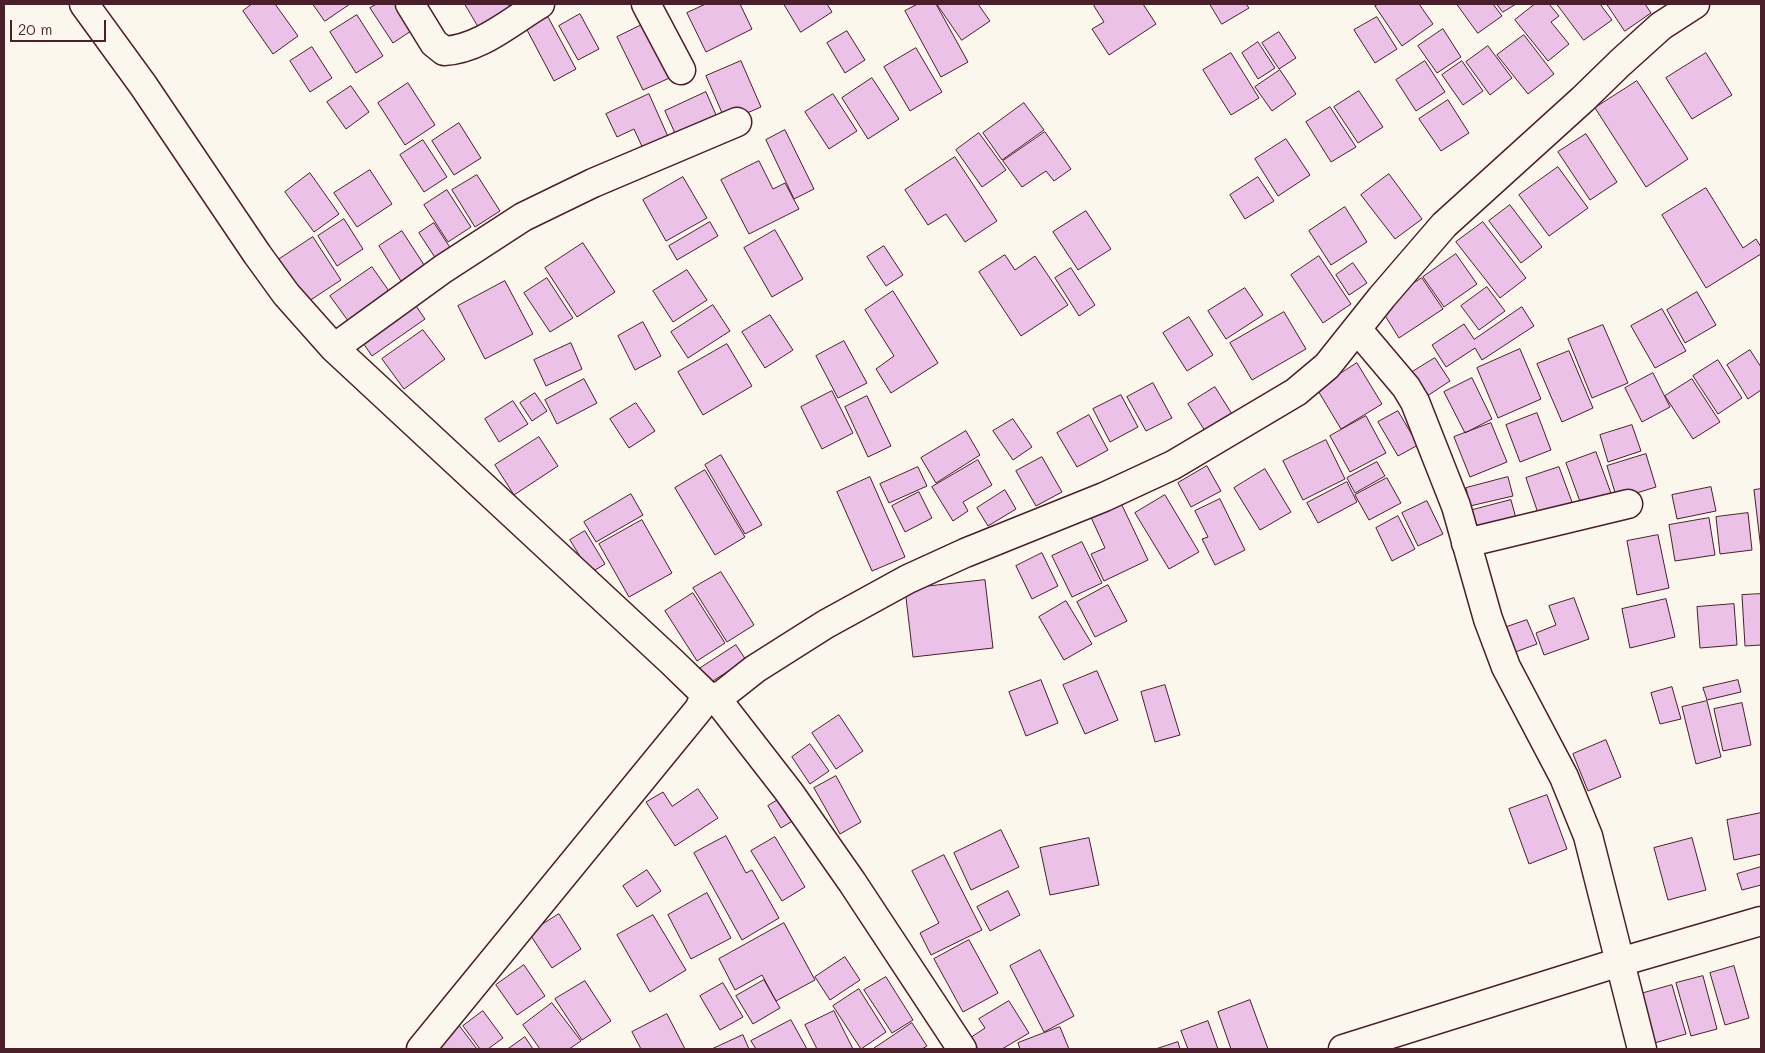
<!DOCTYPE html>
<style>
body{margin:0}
#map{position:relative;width:1765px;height:1053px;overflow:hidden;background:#fbf7ec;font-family:Mali,sans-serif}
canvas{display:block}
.frame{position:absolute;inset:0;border:5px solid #4a1f2b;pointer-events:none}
.scale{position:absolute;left:10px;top:20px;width:96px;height:22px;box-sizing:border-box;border:2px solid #4a1f2b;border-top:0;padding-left:6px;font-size:15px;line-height:18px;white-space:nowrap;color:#4a1f2b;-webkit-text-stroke:4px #fbf7ec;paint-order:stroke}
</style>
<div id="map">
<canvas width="1765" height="1053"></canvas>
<div class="frame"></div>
<div class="scale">20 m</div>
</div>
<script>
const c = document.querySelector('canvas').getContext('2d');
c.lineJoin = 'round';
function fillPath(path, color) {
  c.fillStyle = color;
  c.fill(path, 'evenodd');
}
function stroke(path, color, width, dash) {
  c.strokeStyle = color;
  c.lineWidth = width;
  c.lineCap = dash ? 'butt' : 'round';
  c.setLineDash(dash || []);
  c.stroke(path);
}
const building = new Path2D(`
 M252 4H275L298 36 273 54 243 11Z
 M313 4H350L325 21Z
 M377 4H402L417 27 393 43 370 8Z
 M465 4H508L513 11 481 31Z
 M706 4H740L752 29 706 52 687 13Z
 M784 4H827L832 12 801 32Z
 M918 4H936L968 62 941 77 905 11Z
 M937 4H978L990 21 962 40Z
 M1096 4H1143L1156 24 1109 55 1092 29 1104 22 1094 6Z
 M1210 4H1246L1249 8 1222 24Z
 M1379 4H1419L1433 24 1402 46 1375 6Z
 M1457 4H1493L1502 16 1478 33Z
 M1497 4H1516L1503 12Z
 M1535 4H1549L1559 16 1551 22 1569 44 1548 61 1515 20Z
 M1557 4H1600L1612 20 1584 40Z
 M1607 4H1645L1651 13 1625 31Z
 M580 14 599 49 578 60 559 26Z
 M357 15 383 56 356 73 330 32Z
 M548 17 576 69 554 81 526 28Z
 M1377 17 1397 49 1375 63 1354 30Z
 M650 21 676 75 643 90 617 37Z
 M1443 29 1461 57 1437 73 1418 46Z
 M847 31 865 60 845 73 827 43Z
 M1279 32 1296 58 1279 69 1262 43Z
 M1524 35 1554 74 1528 94 1497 55Z
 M1258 42 1275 68 1258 79 1242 53Z
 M1488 46 1512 78 1490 95 1466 62Z
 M312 47 332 78 310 92 290 61Z
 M916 48 942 92 910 111 884 67Z
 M1231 53 1259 98 1231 115 1203 70Z
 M1706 53 1732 95 1692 119 1666 78Z
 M741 61 761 107 726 122 706 76Z
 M1425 61 1445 92 1416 111 1396 80Z
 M1462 61 1483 91 1463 105 1442 75Z
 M1280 70 1296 94 1272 111 1255 87Z
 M872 78 899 119 868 139 842 98Z
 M1637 81 1688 159 1646 187 1595 108Z
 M408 83 435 125 405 145 378 103Z
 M351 86 369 112 346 129 327 102Z
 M1359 91 1383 127 1358 143 1334 107Z
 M706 92 720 124 679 142 665 111Z
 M649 94 670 141 645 153 634 129 617 137 606 114Z
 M833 94 857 131 829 149 805 112Z
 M1448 100 1469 133 1441 151 1419 119Z
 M1024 103 1044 130 1002 160 983 133Z
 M1330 107 1356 147 1331 162 1306 122Z
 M459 123 481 158 454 175 432 141Z
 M785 130 814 189 794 199 766 140Z
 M1045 132 1071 169 1054 181 1046 171 1022 187 1003 161Z
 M979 133 1006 170 982 187 956 150Z
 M1586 134 1617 182 1590 200 1558 152Z
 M1286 139 1310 175 1278 196 1255 159Z
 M423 140 447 177 424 192 400 155Z
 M955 157 997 221 965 242 946 214 928 225 905 190Z
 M759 161 773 189 785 183 799 209 749 234 721 180Z
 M1558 167 1588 208 1549 236 1519 195Z
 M370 170 392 204 357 227 334 193Z
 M310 173 339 214 314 232 285 192Z
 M1389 174 1422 219 1395 239 1361 195Z
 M477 175 500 211 475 227 452 190Z
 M683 177 707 218 666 241 643 200Z
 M1258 177 1274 201 1245 219 1230 195Z
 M1706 188 1743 248 1756 239 1761 247V254L1706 288 1662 215Z
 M447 190 471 227 448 242 424 205Z
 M1510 205 1542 247 1521 263 1489 221Z
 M1345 207 1367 242 1331 265 1309 231Z
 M1086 211 1111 249 1078 270 1053 232Z
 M344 219 363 249 337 266 318 236Z
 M710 222 718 236 677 260 669 246Z
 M1483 222 1526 278 1500 298 1456 242Z
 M434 223 451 249 436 259 419 233Z
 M775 230 803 279 772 297 744 248Z
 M402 231 430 274 406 289 379 246Z
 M313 237 341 280 306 303 278 260Z
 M583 243 615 292 577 317 545 268Z
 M884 246 903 275 886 286 867 257Z
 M1456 254 1477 284 1444 307 1423 277Z
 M1005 255 1015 270 1035 256 1068 305 1021 336 979 272Z
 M1319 256 1351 304 1323 323 1291 275Z
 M1353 263 1367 283 1349 295 1336 275Z
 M372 267 396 301 354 329 330 296Z
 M1071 268 1095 305 1079 316 1055 278Z
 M687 270 707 300 673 322 653 291Z
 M547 278 573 318 550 332 524 293Z
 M1422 278 1443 309 1399 338 1379 306Z
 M505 281 533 334 485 359 458 306Z
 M1487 287 1505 311 1479 330 1461 306Z
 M1245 288 1263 315 1226 339 1208 311Z
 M893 291 938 363 891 393 876 369 894 356 865 310Z
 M1697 292 1716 325 1685 343 1667 310Z
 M412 300 425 319 372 356 359 337Z
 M713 305 730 331 688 358 671 332Z
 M1522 307 1534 326 1482 360 1475 348 1446 367 1432 345 1464 324 1474 339Z
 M1662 309 1686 351 1655 368 1631 326Z
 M1284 312 1306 349 1252 380 1230 343Z
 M770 315 793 350 765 368 742 332Z
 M1189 317 1213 355 1187 371 1163 333Z
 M643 322 661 356 635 370 618 336Z
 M1603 325 1628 383 1592 398 1568 339Z
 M423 330 445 359 404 389 382 359Z
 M844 341 867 383 838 398 816 356Z
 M571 343 582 369 546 386 534 360Z
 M727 344 752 386 703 415 678 372Z
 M1520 349 1541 399 1498 418 1477 368Z
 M1750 350 1761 367V390L1748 399 1727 365Z
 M1569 351 1593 408 1562 422 1537 364Z
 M1435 358 1450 381 1424 398 1409 374Z
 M1718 360 1742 398 1718 414 1693 376Z
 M1357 363 1382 404 1341 429 1317 389Z
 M1653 373 1670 407 1642 422 1625 388Z
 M1472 378 1492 419 1465 433 1444 392Z
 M584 379 597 403 557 424 545 400Z
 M1692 379 1720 422 1693 439 1665 396Z
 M1153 383 1172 418 1146 431 1127 397Z
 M1215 387 1232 414 1205 431 1188 404Z
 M832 391 853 433 822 449 801 407Z
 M535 393 547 411 532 421 520 403Z
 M1121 395 1138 427 1110 442 1093 409Z
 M867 396 891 446 868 457 845 407Z
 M513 401 528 424 499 442 485 419Z
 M636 403 655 431 629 448 610 419Z
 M1398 411 1418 445 1398 456 1378 422Z
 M1537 413 1551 450 1520 462 1506 425Z
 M1089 415 1108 450 1077 467 1057 433Z
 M1366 416 1386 453 1350 472 1330 436Z
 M1013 419 1032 447 1013 460 993 431Z
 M1491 423 1507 462 1470 477 1454 437Z
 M1632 425 1641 451 1608 462 1600 435Z
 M966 431 980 455 936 483 921 458Z
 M539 437 558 466 514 495 495 465Z
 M1326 440 1345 479 1303 500 1283 461Z
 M1596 452 1612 496 1582 507 1566 463Z
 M1646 454 1656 487 1617 499 1607 466Z
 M721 455 762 525 745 534 705 465Z
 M1042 457 1062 492 1036 506 1016 471Z
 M978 460 992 485 963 502 968 511 953 521 932 487Z
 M1377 462 1385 476 1355 493 1347 478Z
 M1207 466 1221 491 1191 507 1178 483Z
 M918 467 927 486 889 503 880 484Z
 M1559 467 1575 510 1541 522 1526 478Z
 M1265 469 1291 512 1260 530 1234 488Z
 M705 470 745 537 715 555 675 488Z
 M870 477 905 557 872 571 837 492Z
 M1508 477 1513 496 1470 506 1466 488Z
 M1387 478 1401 503 1369 520 1355 495Z
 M1347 482 1357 502 1318 523 1307 503Z
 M1711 487 1716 511 1677 519 1672 495Z
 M1761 489V550L1754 490Z
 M1005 490 1016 509 988 526 977 508Z
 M919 492 932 518 905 532 892 506Z
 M631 494 643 515 596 542 584 522Z
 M1165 495 1199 552 1169 569 1135 513Z
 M1220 499 1245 550 1215 565 1202 539 1208 537 1195 511Z
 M1511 500 1517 522 1467 535 1461 513Z
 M1120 501 1148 560 1104 581 1091 554 1105 548 1090 515Z
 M1427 501 1443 534 1418 546 1402 513Z
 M1748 513 1752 550 1720 554 1716 517Z
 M1398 516 1415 549 1392 561 1376 528Z
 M1709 518 1715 555 1675 561 1669 525Z
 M642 520 672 573 629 597 599 544Z
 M585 531 605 564 590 573 570 540Z
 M1658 535 1669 588 1637 595 1627 541Z
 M1082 542 1102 583 1072 597 1052 556Z
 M1042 553 1058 586 1032 599 1016 566Z
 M721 572 754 625 727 642 693 588Z
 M985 580 993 648 913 657 905 589Z
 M1108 585 1127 621 1095 637 1077 602Z
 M693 593 725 643 697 661 665 611Z
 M1761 594V645L1745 646 1742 595Z
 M1574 598 1589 639 1544 655 1536 633 1556 625 1549 606Z
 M1666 599 1675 637 1630 648 1622 609Z
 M1066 601 1092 644 1064 660 1039 617Z
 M1734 604 1737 645 1700 648 1697 607Z
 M1527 620 1537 644 1510 654 1501 629Z
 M736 645 746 660 708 684 699 669Z
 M1097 671 1118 720 1085 734 1063 685Z
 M1041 680 1058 723 1026 736 1009 692Z
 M1738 680 1741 692 1707 700 1703 688Z
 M1165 685 1180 735 1155 742 1141 692Z
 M1672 687 1681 719 1660 724 1651 693Z
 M1707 701 1721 757 1696 764 1682 707Z
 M1742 703 1751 745 1723 751 1714 709Z
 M839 715 863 751 836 769 812 733Z
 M1606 740 1621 777 1588 791 1573 754Z
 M810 744 829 771 810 784 792 757Z
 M836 776 861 822 840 834 814 788Z
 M698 789 718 818 675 846 646 802 663 792 672 806Z
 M1547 795 1567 849 1529 864 1509 809Z
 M781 798 794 820 781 828 768 806Z
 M1761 813V854L1734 860 1727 820Z
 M1001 830 1019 867 971 890 954 853Z
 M726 836 746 873 752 870 779 918 742 940 694 853Z
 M775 837 805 887 782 901 751 851Z
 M1089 838 1099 885 1050 895 1040 848Z
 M1692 838 1706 890 1668 900 1654 848Z
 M944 855 982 930 931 955 920 933 939 923 912 871Z
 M1761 867V885L1742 890 1737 874Z
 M647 870 661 891 637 907 623 886Z
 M1008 891 1020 915 990 931 977 907Z
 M707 893 731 938 691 959 668 915Z
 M559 914 581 949 552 968 529 933Z
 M653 915 686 970 650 992 617 935Z
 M784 923 815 980 776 1001 762 975 735 990 719 959Z
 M969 940 998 993 963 1012 934 959Z
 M1040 950 1074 1016 1044 1032 1010 966Z
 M845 957 860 980 830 1000 815 977Z
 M524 965 545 996 517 1015 496 985Z
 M1734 966 1749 1018 1725 1025 1710 973Z
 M1703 976 1717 1029 1691 1036 1676 983Z
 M886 977 913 1020 892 1033 864 990Z
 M764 980 780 1008 753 1024 736 996Z
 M585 981 611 1021 582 1040 555 999Z
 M723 983 743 1017 720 1030 700 996Z
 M1672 985 1686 1034 1644 1046 1630 997Z
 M859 989 886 1032 861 1049 833 1006Z
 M1250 1000 1268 1049H1231L1218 1012Z
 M1009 1001 1029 1033 1002 1049H978L970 1038 985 1028 979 1019Z
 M552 1003 581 1041 569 1049H540L523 1025Z
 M483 1011 503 1038 488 1049H480L463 1026Z
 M834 1011 853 1049H817L805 1025Z
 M667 1014 685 1049H641L632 1032Z
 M791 1020 807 1049H756L751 1041Z
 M1208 1021 1218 1049H1188L1181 1031Z
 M912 1023 927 1046 922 1049H873Z
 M458 1024 477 1049H436Z
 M1060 1027 1069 1049H1020L1018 1043Z
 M743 1035 749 1049H712Z
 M525 1037 533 1049H508Z
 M1178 1042 1180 1049H1156Z`);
fillPath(building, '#ecc1e8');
stroke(building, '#4a1f2b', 1);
const minor = new Path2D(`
 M84 4 143 85 257 254 286 294 334 348 671 661 702 691 705 696 711 698 722 695 755 669 826 624 908 579 965 553 1104 497 1173 465 1296 392 1327 366 1382 297 1444 225 1583 99 1620 63 1661 26 1695 4
 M410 4 434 43 444 51C480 49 510 22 540 4
 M646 4 681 70
 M1357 329 1406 387 1415 402 1456 506 1488 619 1506 667 1564 777 1588 836 1642 1049
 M334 348 443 269 523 217 593 183 737 122
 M1466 543 1628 504
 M716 698 789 792 852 882 962 1049
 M421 1049 699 709 705 696
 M1343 1049 1620 962 1761 921`);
stroke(minor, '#4a1f2b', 31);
stroke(minor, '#fbf7ec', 28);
</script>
